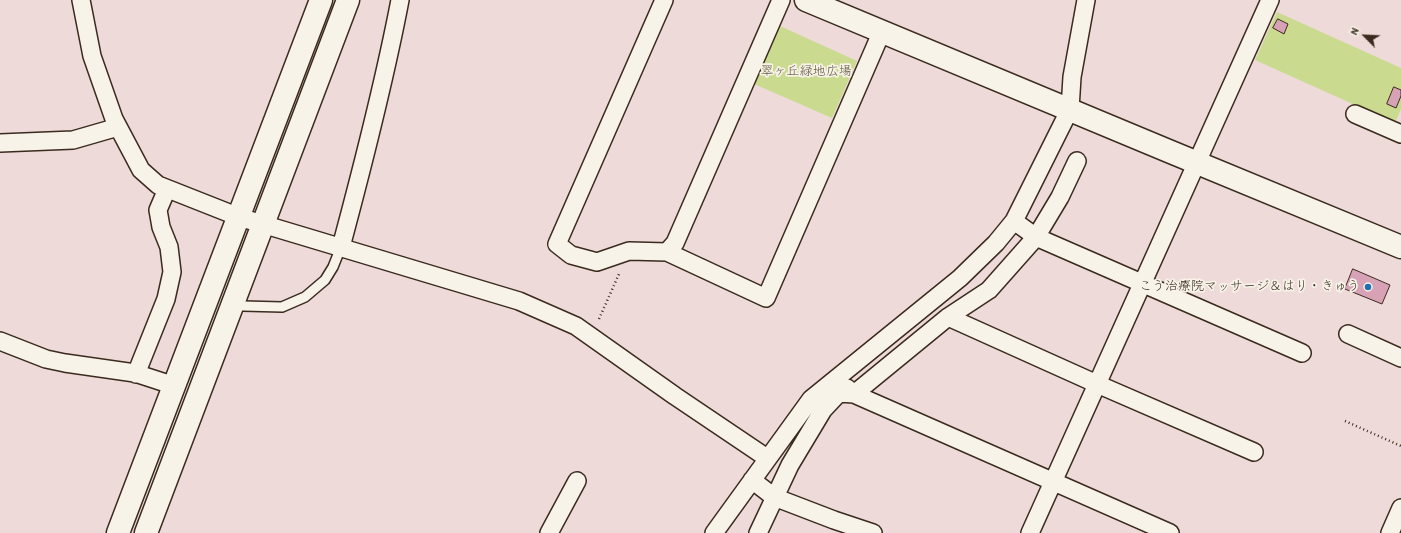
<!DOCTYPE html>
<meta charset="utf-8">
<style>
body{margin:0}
#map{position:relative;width:1401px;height:533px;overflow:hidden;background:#eddad9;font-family:"Patrick Hand",sans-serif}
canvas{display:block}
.north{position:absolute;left:1345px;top:16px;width:40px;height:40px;-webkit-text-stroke:3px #f7f3e8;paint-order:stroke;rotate:294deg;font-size:11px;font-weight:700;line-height:16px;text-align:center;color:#3b2a1e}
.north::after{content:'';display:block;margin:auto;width:14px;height:18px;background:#3b2a1e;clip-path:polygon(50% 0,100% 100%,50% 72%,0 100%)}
</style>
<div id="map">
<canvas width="1401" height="533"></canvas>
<div class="north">N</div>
</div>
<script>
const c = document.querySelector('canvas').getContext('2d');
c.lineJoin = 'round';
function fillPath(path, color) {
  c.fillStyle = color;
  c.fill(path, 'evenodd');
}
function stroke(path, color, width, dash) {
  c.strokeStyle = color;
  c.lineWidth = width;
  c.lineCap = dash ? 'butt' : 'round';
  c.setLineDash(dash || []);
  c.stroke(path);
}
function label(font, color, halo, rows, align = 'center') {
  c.font = font + ' "Patrick Hand","Klee One",sans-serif';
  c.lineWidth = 3.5;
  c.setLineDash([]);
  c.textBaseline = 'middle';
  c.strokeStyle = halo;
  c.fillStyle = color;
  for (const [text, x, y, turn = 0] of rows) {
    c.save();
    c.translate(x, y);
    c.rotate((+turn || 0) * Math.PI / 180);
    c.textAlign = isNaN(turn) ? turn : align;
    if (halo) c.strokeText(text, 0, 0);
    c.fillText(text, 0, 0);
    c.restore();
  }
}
fillPath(new Path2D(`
 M1277 12 1401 68V109L1395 123 1255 60Z
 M780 26 857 61 832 118 754 84Z`), '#cadb90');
const building = new Path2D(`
 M1278 19 1288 24 1284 34 1273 28Z
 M1394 87 1401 90V96L1396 108 1387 104Z
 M1353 269 1390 285 1382 304 1345 289Z`);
fillPath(building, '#d7a1b6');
stroke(building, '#3b2a1e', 1);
const lane = new Path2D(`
 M243 306 282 307 305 297 325 280 333 267 341 247`);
const street = new Path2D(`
 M81 0 92 56 114 119 141 170 158 185 239 217 519 301 576 326 675 396 767 458
 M664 0 557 244 571 255 597 262 629 251 667 252 766 298 882 31
 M1355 114 1401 134
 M0 143 73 140 118 127
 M1014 221 1036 237 1302 353
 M341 247C363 165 384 84 400 0
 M667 252 675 243 781 0
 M948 317 1097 384 1254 452
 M1348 334 1401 358
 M0 341 46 359 65 363 135 373 175 386
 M136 374 166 299 172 272 169 247 161 227 158 210 167 189
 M847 388 854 394 1170 533
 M752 480 774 497 834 520 873 533
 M549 533 577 481
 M714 533 811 399 960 278 996 243 1014 221 1070 109 1072 77 1086 0
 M758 533 790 465 823 410 839 393 854 394 948 317 989 290 1036 237 1060 197 1077 161
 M1030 533 1270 0
 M1390 533 1401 508`);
const secondary = new Path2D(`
 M806 0C1005 82 1202 166 1401 247
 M118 533 321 0
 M146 533 348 0`);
stroke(lane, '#3b2a1e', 12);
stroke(street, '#3b2a1e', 20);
stroke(secondary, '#3b2a1e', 25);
stroke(new Path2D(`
 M599 319 619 274
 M1345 421 1401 446`), '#3b2a1e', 2.5, [1, 3]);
stroke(lane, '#f7f3e8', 9);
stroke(street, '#f7f3e8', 17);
stroke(secondary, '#f7f3e8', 22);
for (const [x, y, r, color] of [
 [1368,287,4,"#1f6fb2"]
]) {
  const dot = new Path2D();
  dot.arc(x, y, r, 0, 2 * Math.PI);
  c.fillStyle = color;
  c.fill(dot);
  stroke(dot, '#f7f3e8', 1.5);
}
label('13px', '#5f563a', '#f7f3e8', [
 ["翠ヶ丘緑地広場",806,72]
]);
label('13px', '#3b2a1e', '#f7f3e8', [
 ["こう治療院マッサージ＆はり・きゅう",1360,287]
], 'right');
</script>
